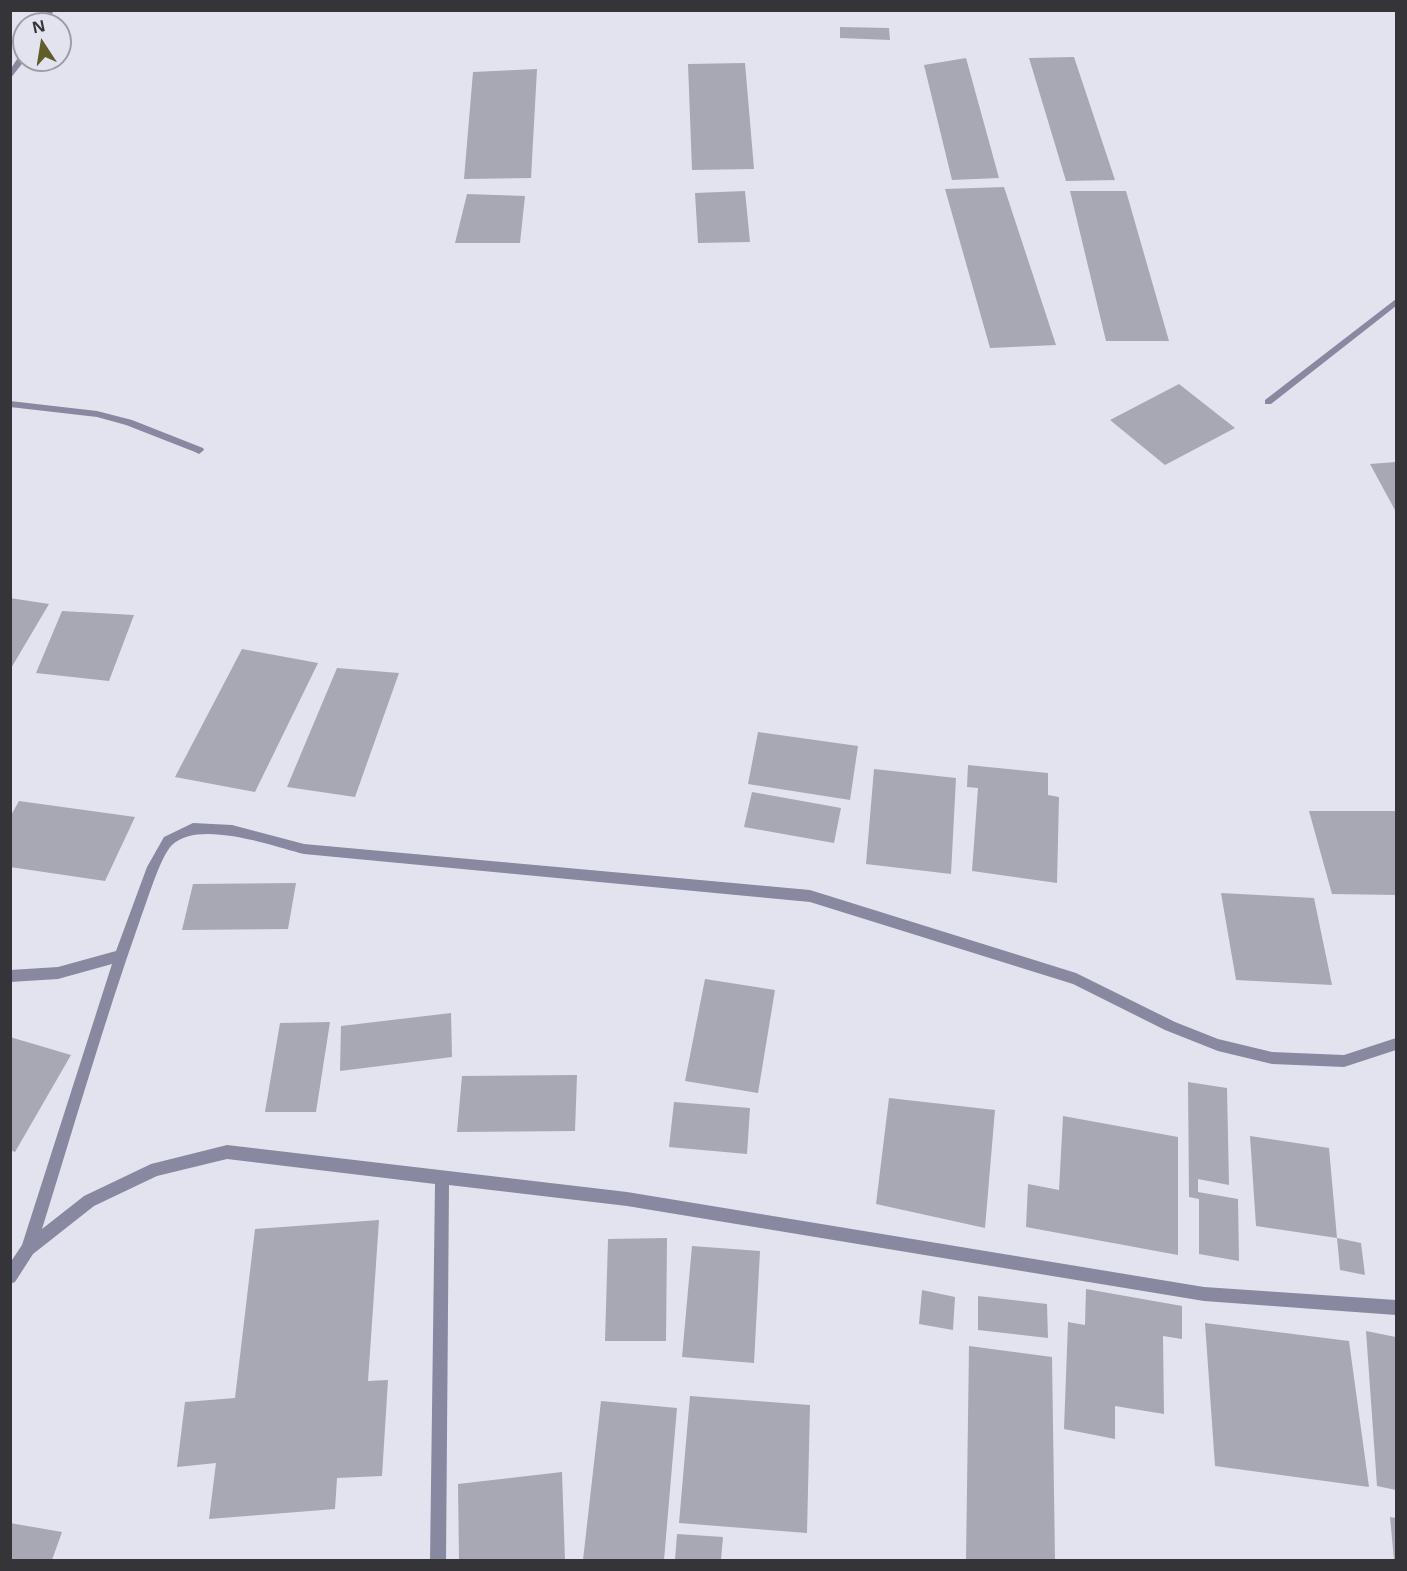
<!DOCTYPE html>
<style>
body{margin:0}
#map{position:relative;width:1407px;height:1571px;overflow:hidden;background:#e3e3f0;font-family:"Noto Sans",sans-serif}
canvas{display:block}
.frame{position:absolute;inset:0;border:12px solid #343439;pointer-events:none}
.north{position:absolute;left:12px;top:12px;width:60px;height:60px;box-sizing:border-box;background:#e3e3f0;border:2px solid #9d9da7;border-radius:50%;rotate:348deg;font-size:16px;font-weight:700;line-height:24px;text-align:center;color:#343439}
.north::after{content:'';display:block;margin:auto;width:21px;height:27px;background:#605d2a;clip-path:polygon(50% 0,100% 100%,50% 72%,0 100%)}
</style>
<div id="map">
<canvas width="1407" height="1571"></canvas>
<div class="frame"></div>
<div class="north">N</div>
</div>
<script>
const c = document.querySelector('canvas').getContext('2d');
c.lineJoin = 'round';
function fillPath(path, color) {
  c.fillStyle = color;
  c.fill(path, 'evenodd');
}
fillPath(new Path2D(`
 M840 27 889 28 890 40 840 38Z
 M1074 57 1115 180 1066 181 1029 58Z
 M966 58 999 178 952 180 924 65Z
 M745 63 754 169 692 170 688 64Z
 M537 69 531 178 464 179 473 72Z
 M1004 187 1056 345 990 348 945 189Z
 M745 191 750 242 698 243 695 193Z
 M1070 191H1126L1169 341H1106Z
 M467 194 525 196 520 243H455Z
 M1179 384 1235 428 1165 465 1110 420Z
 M1396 462V512L1370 464Z
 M10 598 49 604 10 670Z
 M62 611 134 615 109 681 36 673Z
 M242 649 318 663 255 792 175 777Z
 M337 668 399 673 355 797 287 787Z
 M758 732 858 746 850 800 748 784Z
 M968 765 1048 773V795L1059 797 1057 883 972 871 978 788 967 787Z
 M874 769 956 778 951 874 866 864Z
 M752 792 841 808 834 843 744 827Z
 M19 801 135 817 105 881 10 867V817Z
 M1309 811H1396V895L1332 894Z
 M296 883 288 929 182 930 193 884Z
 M1221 893 1314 898 1332 985 1236 980Z
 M705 979 775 990 758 1093 685 1081Z
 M451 1013 452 1057 340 1071 341 1026Z
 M330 1022 316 1112H265L280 1023Z
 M10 1037 71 1055 15 1152 10 1150Z
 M577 1075 575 1131 457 1132 462 1076Z
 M1188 1082 1227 1088 1229 1185 1198 1179V1192L1238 1199 1239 1261 1199 1254V1199L1189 1197Z
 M889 1098 995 1110 985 1228 876 1204Z
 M674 1102 750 1108 747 1154 669 1147Z
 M1063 1116 1178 1137V1255L1026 1227 1028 1184 1059 1190Z
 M1250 1136 1329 1148 1337 1238 1256 1226Z
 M379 1220 368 1381 388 1380 382 1476 337 1478 335 1509 209 1519 216 1463 177 1467 185 1402 235 1398 255 1229Z
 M667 1238 666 1341H605L608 1239Z
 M1337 1238 1361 1243 1365 1275 1340 1270Z
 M692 1246 760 1251 754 1363 682 1357Z
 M1086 1289 1182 1306V1339L1163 1336 1164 1414 1115 1406V1439L1064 1429 1068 1322 1085 1325Z
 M922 1290 955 1297 953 1330 919 1324Z
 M978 1296 1047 1304 1048 1338 978 1330Z
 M1205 1323 1349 1341 1369 1487 1215 1466Z
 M1366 1331 1396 1337V1490L1377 1486Z
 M969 1346 1052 1357 1055 1560H966Z
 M690 1396 810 1405 807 1533 679 1523Z
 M601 1401 677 1408 664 1560H583Z
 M562 1472 565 1560H459L458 1484Z
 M1390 1517 1396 1518V1560H1394Z
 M10 1523 62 1532 52 1560H10Z
 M677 1534 723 1537 721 1560H675Z`), '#a8a8b4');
fillPath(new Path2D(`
 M47 10H54L47 24H39Z
 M21 53H24L25 60 10 79V70Z
 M1396 299V306L1271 404H1265V400Z
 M10 401 97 411 132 420 203 448 204 450 199 454 195 452 126 425 97 417 10 407Z
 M193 823 232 825 304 844 810 890 1076 973 1175 1022 1218 1039 1272 1052 1344 1055 1396 1038V1050L1344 1067 1272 1064 1218 1051 1165 1030 1073 984 810 902 304 854C272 846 199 819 172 845 160 857 147 902 140 920 104 1022 74 1126 42 1229L84 1196 151 1164 227 1145 627 1192 1204 1287 1396 1300V1315L1204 1301 627 1206 449 1185 446 1560H430L435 1184 227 1159 157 1176 94 1206 33 1254 15 1282 10 1284V1263L22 1245 112 964 58 979 10 982V970L58 967 116 951 147 867 164 837Z`), '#8888a1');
</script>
